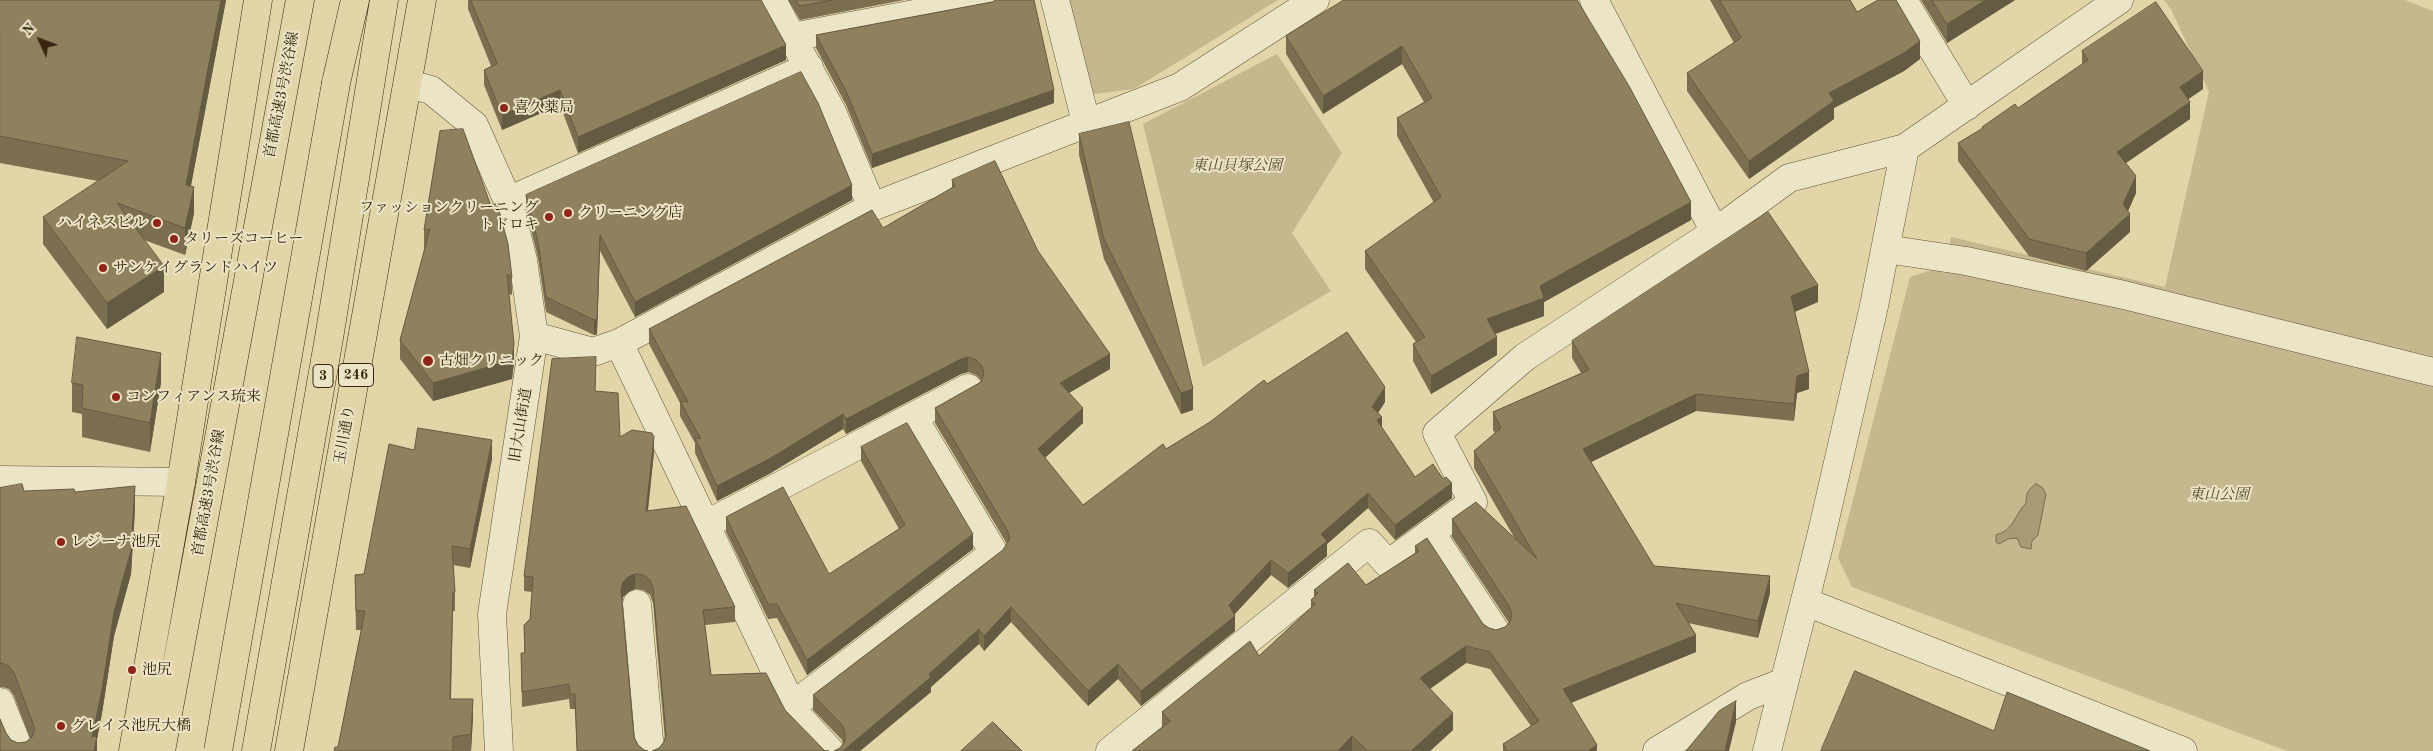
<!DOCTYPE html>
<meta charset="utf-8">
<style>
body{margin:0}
#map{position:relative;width:2433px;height:751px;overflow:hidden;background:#e2d6a8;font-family:"Old Standard TT",serif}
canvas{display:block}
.north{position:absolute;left:15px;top:15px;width:50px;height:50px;-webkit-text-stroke:4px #ece4c6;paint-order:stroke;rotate:313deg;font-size:14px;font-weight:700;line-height:20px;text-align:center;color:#37250e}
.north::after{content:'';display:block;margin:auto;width:18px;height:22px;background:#37250e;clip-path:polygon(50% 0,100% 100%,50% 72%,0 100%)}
</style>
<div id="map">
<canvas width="2433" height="751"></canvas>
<div class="north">N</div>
</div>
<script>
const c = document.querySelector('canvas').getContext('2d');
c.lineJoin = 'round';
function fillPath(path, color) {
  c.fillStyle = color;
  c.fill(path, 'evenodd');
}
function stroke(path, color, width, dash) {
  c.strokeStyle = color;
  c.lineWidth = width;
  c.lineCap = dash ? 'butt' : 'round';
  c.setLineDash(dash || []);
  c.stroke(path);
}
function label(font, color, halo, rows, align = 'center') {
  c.font = font + ' "Old Standard TT","Noto Serif JP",serif';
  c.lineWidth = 4;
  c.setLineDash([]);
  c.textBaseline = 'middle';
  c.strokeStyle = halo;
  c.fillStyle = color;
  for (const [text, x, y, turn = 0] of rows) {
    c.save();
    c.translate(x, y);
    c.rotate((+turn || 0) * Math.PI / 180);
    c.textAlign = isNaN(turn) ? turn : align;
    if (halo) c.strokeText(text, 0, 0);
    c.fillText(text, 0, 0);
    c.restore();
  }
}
fillPath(new Path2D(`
 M1065 0H1278L1134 89 1095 94 1085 89Z
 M2164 0H2405L2433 11V751H2287L1852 587 1838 558 1910 277 1944 266 1951 237 2165 287 2209 92 2171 9Z
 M1277 54 1342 153 1292 233 1331 291 1203 367 1143 124Z`), '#c5b88e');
const water = new Path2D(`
 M2036 484 2042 487 2046 494 2038 535 2032 541 2031 549 2021 547 2017 538 2008 539 1999 544 1996 542V535C2014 530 2014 516 2026 503 2026 494 2028 489 2036 484Z`);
fillPath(water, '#a89a74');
stroke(water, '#7b6b4b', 1);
const minor = new Path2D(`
 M772 0 832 112 872 207
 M1055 0 1086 122
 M1594 0 1715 232
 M1903 0 1967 106
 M792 37 989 0
 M409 84 431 90 474 125 508 201 523 260 534 336 492 614 499 751
 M508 201 809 67
 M1886 249 1966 261 2124 295 2433 372
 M534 336 593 352 619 343 872 207 1180 87 1315 0
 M619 343 792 706 797 715 830 751
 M0 480 181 482
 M705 525 968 388
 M1431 533 1496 632
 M1806 602 2183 751
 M637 604 650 751
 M0 702 20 751
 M792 706 994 553 913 417
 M1110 751 1369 543 1388 564 1473 502 1437 433 1525 357 1715 232 1789 178 1905 148 2119 0
 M1657 751 1748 696 1784 682
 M1767 751 1820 541 1874 306 1905 148`);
const highway = new Path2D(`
 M336 83 355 0
 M133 751 181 482 258 0
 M161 751 300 0
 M256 751 329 338 384 0
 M289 751 422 0`);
stroke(minor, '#625134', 29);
stroke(highway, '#37250e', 29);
stroke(minor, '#ece4c6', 28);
stroke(highway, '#e2d6a8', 28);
const highwayBridge = new Path2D(`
 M218 751 336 83`);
stroke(highwayBridge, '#37250e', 29, []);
stroke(highwayBridge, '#e2d6a8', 28);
fillPath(new Path2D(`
 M0 0H226L191 186 194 213 185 255 144 240 164 292 107 329 43 244V217L98 181 0 163Z
 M468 0H761L786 60 578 153 560 105 502 130 484 85V70L491 66 468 9Z
 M788 0H904L800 20Z
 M1344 0 1691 220 1544 302V316L1495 334 1497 355 1431 394 1413 361V344L1416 342 1365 269V251L1434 203 1397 136V118L1424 102 1402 64 1323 114 1286 54V36Z
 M1710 0H1850L1857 12 1920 59 1904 71 1834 108V119L1749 179 1687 91V73L1734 43Z
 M1921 0H2015L1947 43Z
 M992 2 1054 103 872 168 846 105 816 48V35Z
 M2082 51 2203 89 2188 99 2190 119 2126 163 2136 193 2128 211 2130 232 2086 271 2029 256 1958 161V143L1982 129V127L2018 108 2082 65Z
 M440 131 512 277V295L509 294 514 362 512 379 433 401 400 359V340L425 249H424V230Z
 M1079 134 1193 410 1181 414 1104 259 1079 155Z
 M952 180 1038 251 1110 369 1069 393 1083 423 1045 458 1083 505 1166 449 1210 422 1267 384 1385 402 1378 413 1382 428 1415 477 1452 498 1395 540 1368 508 1327 544V556L1288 588 1271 575 1234 615 1235 631 1141 706 1118 679 1088 706 1011 622 984 651 979 644 931 687V692L860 751H834L840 748 843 744 842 740 813 710V695L1003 550 1007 544 935 423V408L981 382V380L976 375 968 372 961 374 846 434 843 429 769 474 717 501 695 453V443L680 416V403L649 344V329L883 228 952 188Z
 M526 195 852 200 635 317 600 251 597 334 594 335 546 312 538 258 526 210Z
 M1818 302 1795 312 1809 389 1797 393 1794 421 1696 411 1591 462 1654 566 1770 593 1758 638 1688 623 1696 652 1571 703 1597 751H1503V744L1531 726 1490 669 1466 663 1430 689 1453 730 1430 751H1132L1162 727V712L1259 656 1311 608V600L1314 597V590L1366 585 1415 553V546L1483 624 1489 628 1496 630 1505 627 1509 623 1452 537V519L1515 539 1474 468V451L1495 433 1493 430V412L1581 373 1572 358V341Z
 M596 372 595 391 620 437 654 452 648 511 735 607V622L705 625 711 675 766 673 659 748 664 742 665 740 653 603 650 595 643 590 635 589 628 592 623 597 622 601 634 737 638 745 644 750 648 751H577L575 709H570L569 699 522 707 521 653H524V625L530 619 532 592 524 591V576Z
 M161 382 150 452 82 437V414L72 412V383Z
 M861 447 973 549 807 675 777 618 768 619 726 532V517L829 574 899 529 861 461Z
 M414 450 492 459 470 568 453 565 455 592V611H453L451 699 473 717 471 751H334L338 747 361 630H356L355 575 364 574Z
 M0 488 24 491 75 492 135 509 131 574 114 636 102 713 97 739V751H0L6 733 11 740 18 743 26 742 30 739 14 696 9 689 2 687H0Z`), '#7c6f51');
fillPath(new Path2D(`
 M221 0H226L186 211V185Z
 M1986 0H2015L1947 43V24Z
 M1920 41V59L1904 71 1834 108V119L1749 179V161L1829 93Z
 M786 45V60L578 153V137Z
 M1402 46V64L1323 114V96Z
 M2203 71V89L2180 105V87Z
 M560 90V105L502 130V115Z
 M1054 90V103L872 168V154Z
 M2190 102V119L2117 169V152Z
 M2136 176V193L2124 220 2130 214V232L2086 271V253L2123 204Z
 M852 185V200L635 317V302Z
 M194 187V213L185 255V228Z
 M1691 202V220L1544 302V316L1487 337V319L1540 286Z
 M600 235 597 334 594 335V320Z
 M164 266V292L107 329V303Z
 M1818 285V302L1791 313V296Z
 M1497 337V355L1431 394V376Z
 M514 344V362L512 379 433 401V383Z
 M161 353V382L150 452V423Z
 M1110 354V369L1060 398V383Z
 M968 357V372L961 374 846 434V419L961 359Z
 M1809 372V389L1797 393 1794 421V404L1797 376Z
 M1385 387V402L1372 422V407Z
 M1193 389V410L1181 414V393Z
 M1696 394V411L1583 466V449Z
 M1083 408V423L1038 464V449Z
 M843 414V429L769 474 717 501V486Z
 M1382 417V432L1377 420Z
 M654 437V452L646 526V511Z
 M492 440V459L470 568V549Z
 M1452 483V498L1395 540V525Z
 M135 486V509L131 574 114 636 102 713 97 739V751H92V737Z
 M1368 493V508L1327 544V556L1288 588V573L1321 534Z
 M973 534V549L807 675V660Z
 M1271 560V575L1229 620V605Z
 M635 574V589L628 592 623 597 621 605V590L623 582 628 577Z
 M1770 576V593L1758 638V621Z
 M1011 607V622L984 651V636Z
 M1235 616V631L1141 706V691Z
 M979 629V644L931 687V692L860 751H843Z
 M1696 635V652L1563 706V689Z
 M1466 646V663L1420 696V678Z
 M1118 664V679L1088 706V691Z
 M473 699V717L471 751V734Z
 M1736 701V722L1729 751H1725Z
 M1453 713V730L1430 751H1411Z
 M1352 736V751H1338Z
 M1597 745V751H1588Z`), '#655a42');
const building = new Path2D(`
 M0 0H221L186 185 194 187 185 228 117 203 164 266 107 303 43 217 128 161 0 136Z
 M471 0H761L786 45 578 137 560 90 502 115 484 70 497 64Z
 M796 0H833L800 6Z
 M996 0H1034L1054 90 872 154 846 91 816 35 992 2Z
 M1344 0H1577L1629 86 1691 202 1540 286 1544 298 1487 319 1497 337 1431 376 1413 344 1425 337 1365 251 1441 197 1397 118 1432 98 1402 46 1323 96 1286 36Z
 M1720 0H1850L1857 12 1878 0H1896L1920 41 1904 53 1829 93 1834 101 1749 161 1687 73 1741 38Z
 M1932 0H1986L1947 24Z
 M2156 2 2203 71 2180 87 2190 102 2117 152 2136 176 2123 204 2130 214 2086 253 2029 239 1958 143 1983 128 1982 127 2015 104 2018 108 2088 60 2082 51Z
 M801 72 818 103 852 185 635 302 600 235 597 319 594 320 546 297 538 242 526 195Z
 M1129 122 1193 389 1181 393 1104 239 1079 134Z
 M463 129 491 206 497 203 508 244 512 277 507 274 514 344 512 360 433 383 400 340 430 229 424 230 440 131Z
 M995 161 1038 251 1110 354 1060 383 1083 408 1038 449 1083 505 1163 444 1166 449 1210 422 1264 380 1267 384 1347 332 1385 387 1372 407 1382 417 1377 420 1415 477 1433 464 1443 479 1446 477 1452 483 1395 525 1368 493 1321 534 1327 541 1288 573 1271 560 1229 605 1235 616 1141 691 1118 664 1088 691 1011 607 984 636 979 629 929 674 931 677 843 751H834L840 748 845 741V733L842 725 813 695 1003 550 1010 538 1007 530 935 408 981 382 984 374 982 366 976 360 968 357 961 359 846 419 843 414 769 459 717 486 695 438 701 439 680 401 688 402 649 329 872 210 883 228 955 186 952 180Z
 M1768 212 1818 285 1791 296 1809 372 1797 376 1794 404 1696 394 1583 449 1654 566 1770 576 1758 621 1676 603 1696 635 1563 689 1597 745 1588 751H1507L1503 744 1539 721 1490 652 1466 646 1420 678 1453 713 1411 751H1368L1352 736 1338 751H1132L1170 721 1162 712 1250 641 1259 656 1315 604 1311 600 1318 593 1314 590 1348 563 1366 585 1419 551 1415 546 1427 538 1483 624 1489 628 1496 630 1505 627 1510 622 1512 614 1509 606 1452 519 1476 502 1537 559 1474 451 1501 428 1493 412 1589 370 1572 341Z
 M77 337 161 353 150 423 82 408 83 385 72 383Z
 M596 357 595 391 618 393 620 437 632 430 652 433 654 437 646 511 686 506 735 607 703 610 711 675 766 673 785 710 825 751H829H652L659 748 664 742 666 735 653 588 650 580 643 575 635 574 628 577 623 582 621 590 634 737 638 745 644 750 648 751H577L575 694H570L569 684 522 692 521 653H525L524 625 530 619 533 577 524 576 552 359Z
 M907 423 973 534 807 660 777 604H768L726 517 783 487 829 574 905 525 861 447Z
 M418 428 492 440 470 549 452 546 455 592H453L450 699H473L471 734 453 737V751H334L335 747H338L365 611H356L355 575 364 574 389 444 414 450Z
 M22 484 24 491 74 489 75 492 135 486 131 550 114 612 102 690 92 737 97 736 94 751H0V719L6 733 11 740 18 743 26 742 32 737 35 729 14 673 9 666 2 663H0V488Z
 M1855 671 1994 731 2007 692 2150 751H1821Z
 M1736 701 1725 751H1686L1719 711Z
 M993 722 1022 751H961Z`);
fillPath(building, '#90815e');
stroke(building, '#655a42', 1);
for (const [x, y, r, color] of [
 [504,108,5,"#8f2418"],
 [568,213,5,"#8f2418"],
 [549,217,5,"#8f2418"],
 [157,223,5,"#8f2418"],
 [174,239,5,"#8f2418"],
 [103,268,5,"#8f2418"],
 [428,361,6,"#8f2418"],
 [116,397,5,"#8f2418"],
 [61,542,5,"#8f2418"],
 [132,670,5,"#8f2418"],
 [61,726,5,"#8f2418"]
]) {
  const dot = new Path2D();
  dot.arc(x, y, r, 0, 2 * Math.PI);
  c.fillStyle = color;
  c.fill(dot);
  stroke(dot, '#ece4c6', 2);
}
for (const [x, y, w] of [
 [356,375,35],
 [323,376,20]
]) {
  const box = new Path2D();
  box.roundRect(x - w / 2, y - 11.5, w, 23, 4);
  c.fillStyle = '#ece4c6';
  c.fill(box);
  stroke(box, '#37250e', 1);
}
label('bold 14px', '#37250e', null, [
 ["246",356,375],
 ["3",323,376]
]);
label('15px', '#37250e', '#ece4c6', [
 ["首都高速3号渋谷線",282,95,-79],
 ["旧大山街道",521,425,-81],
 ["玉川通り",345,435,-80],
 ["首都高速3号渋谷線",209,493,-80]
]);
label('15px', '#37250e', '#ece4c6', [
 ["喜久薬局",514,108],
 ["ファッションクリーニング",539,208,"right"],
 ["トドロキ",539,225,"right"],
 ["クリーニング店",578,213],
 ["ハイネスビル",147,223,"right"],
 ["タリーズコーヒー",184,239],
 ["サンケイグランドハイツ",113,268],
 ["古畑クリニック",439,361],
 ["コンフィアンス琉来",126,397],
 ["レジーナ池尻",71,542],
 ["池尻",142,670],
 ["グレイス池尻大橋",71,726]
], 'left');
label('italic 15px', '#5a4a2e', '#ece4c6', [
 ["東山貝塚公園",1237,166],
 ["東山公園",2219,495]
]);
</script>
